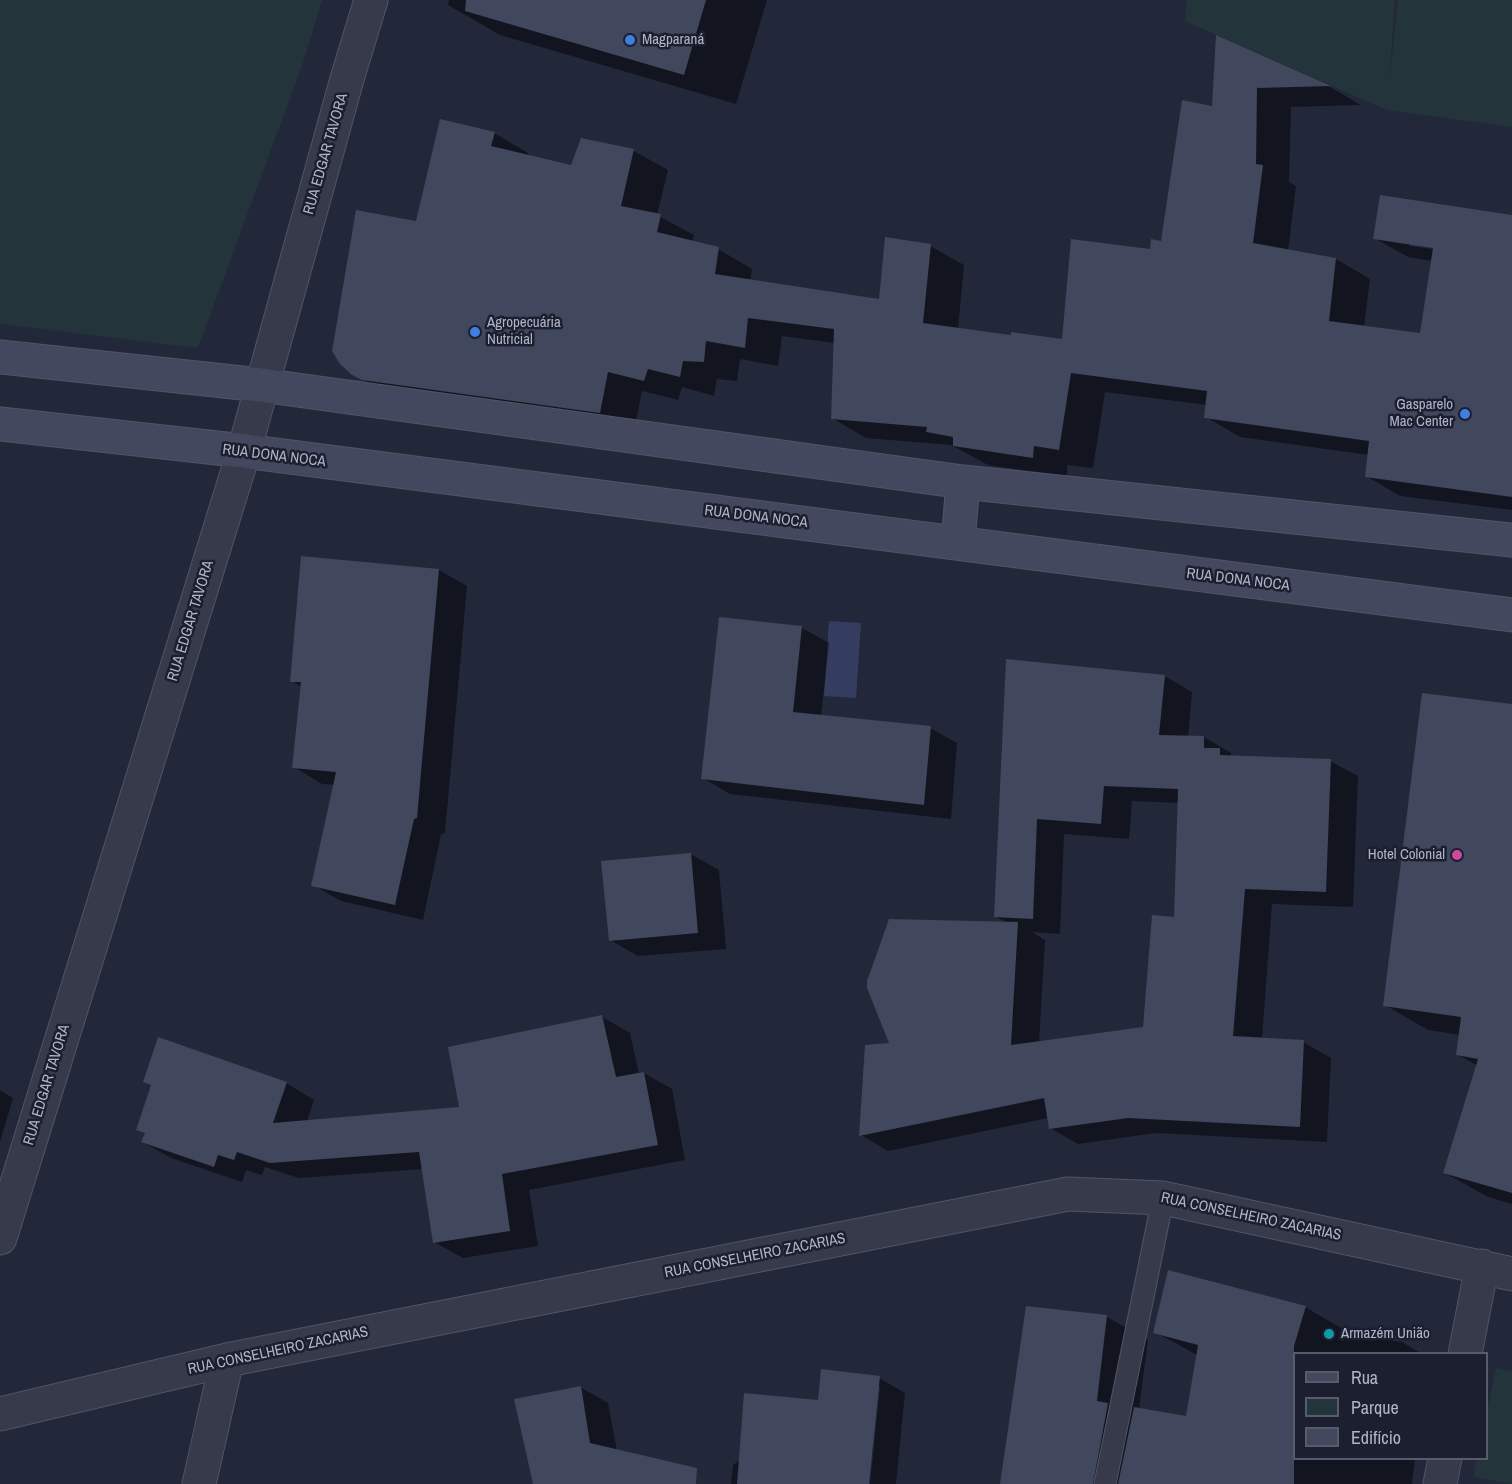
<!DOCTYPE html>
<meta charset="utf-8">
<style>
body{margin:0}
#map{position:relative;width:1512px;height:1484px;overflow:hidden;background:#22283a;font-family:"Archivo Narrow",sans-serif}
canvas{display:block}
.legend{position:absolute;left:1293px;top:1352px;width:195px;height:108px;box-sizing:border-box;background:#1b1f2f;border:2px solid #575b6c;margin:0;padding:8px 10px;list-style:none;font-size:18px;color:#b1b5c7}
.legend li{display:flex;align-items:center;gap:12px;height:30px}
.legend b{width:30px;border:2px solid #575b6c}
</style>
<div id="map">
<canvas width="1512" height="1484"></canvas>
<ul class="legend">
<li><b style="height:8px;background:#44485e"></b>Rua</li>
<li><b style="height:16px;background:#24343b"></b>Parque</li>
<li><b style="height:16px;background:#41475c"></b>Edifício</li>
</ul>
</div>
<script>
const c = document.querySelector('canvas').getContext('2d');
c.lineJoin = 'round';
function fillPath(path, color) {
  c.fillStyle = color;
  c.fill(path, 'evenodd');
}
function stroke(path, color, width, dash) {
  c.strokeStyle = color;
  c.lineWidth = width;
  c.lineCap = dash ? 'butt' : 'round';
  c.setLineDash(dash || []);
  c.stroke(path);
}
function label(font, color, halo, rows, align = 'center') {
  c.font = font + ' "Archivo Narrow",sans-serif';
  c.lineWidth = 5;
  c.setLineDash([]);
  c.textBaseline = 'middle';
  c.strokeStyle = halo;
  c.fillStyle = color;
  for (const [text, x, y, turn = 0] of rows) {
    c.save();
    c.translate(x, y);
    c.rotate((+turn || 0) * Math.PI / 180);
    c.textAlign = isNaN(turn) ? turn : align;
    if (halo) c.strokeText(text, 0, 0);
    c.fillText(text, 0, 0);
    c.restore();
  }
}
fillPath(new Path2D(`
 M0 0H322L303 63 198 348 0 324Z
 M1187 0H1395L1389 83 1398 0H1512V127L1387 110 1185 21Z
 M1496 1368 1512 1371V1484L1473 1477 1477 1459 1486 1458 1487 1412Z`), '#24343b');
fillPath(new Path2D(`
 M829 621 861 623 856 698 824 696Z`), '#343d60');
fillPath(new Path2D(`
 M449 0H767L736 104 500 35 448 5Z
 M1217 38 1330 87 1361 105 1291 107 1289 182 1296 186 1288 251 1336 259 1370 279 1364 327 1421 335 1432 261 1408 257 1374 238 1512 217V510L1400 496 1366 476 1369 455 1240 437 1206 417 1207 405 1105 392 1093 468 1067 465V476L988 465 951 445 866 438 832 418 835 343 782 336 778 366 740 359 737 381 717 379 714 396 682 387 678 400 642 391 634 432 387 393 352 373 418 223 494 133 528 153 527 156 572 167 582 140 634 151 668 170 657 215 694 235 692 243 718 249 752 269 750 281 881 301 930 246 964 265 958 329 1063 341 1152 251 1162 243 1214 108ZM1409 243 1440 247V250L1409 246Z
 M439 570 467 586 445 833 441 834 423 920 341 901 313 885 335 785 322 784 294 767 302 687 292 681Z
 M802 628 829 643 821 717 930 728 957 743 951 819 730 794 703 778Z
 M1007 660 1165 676 1192 692 1188 737H1204L1231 753V757L1330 761 1358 776 1353 907 1272 904 1262 1039 1303 1042 1331 1058 1327 1142 1156 1133 1078 1144 1050 1128 1048 1118 888 1151 861 1135 891 1044 1009 924 995 916ZM1132 801 1179 803 1176 918 1144 1028 1039 1043 1045 940 1032 932 1060 934 1064 834 1129 839Z
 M1512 706V1204L1488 1197 1445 1173 1478 1066 1457 1054 1460 1035 1428 1030 1385 1005Z
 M690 854 719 870 726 949 638 956 610 940Z
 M602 1017 630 1033 639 1074 644 1073 672 1089 685 1160 529 1190 538 1246 463 1258 434 1242 423 1169 299 1178 265 1167 262 1175 246 1170 242 1182 171 1158 143 1142 146 1134 138 1129 153 1086 145 1082 286 1083 314 1100 307 1121 460 1108Z
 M0 1090 13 1098 0 1142Z
 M1305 1307 1343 1329 1342 1333 1402 1342 1422 1354H1294V1458H1415L1412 1484H1001L1107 1317 1148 1340 1139 1409 1187 1418 1197 1355 1155 1332Z
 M879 1378 905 1393 896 1484H870L880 1387H877L867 1484H731L733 1465 819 1401Z
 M580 1387 608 1403 617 1451 642 1484H534Z`), '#0007');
fillPath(new Path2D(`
 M466 0H706L684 75 465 11Z
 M1216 35 1331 86 1257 88 1256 164 1263 165 1253 243 1336 258 1329 321 1420 333 1433 248 1373 239 1380 195 1512 215V497L1365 477 1369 441 1204 418 1207 391 1071 373 1059 450 1034 446 1033 458 953 446V437L926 432 927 427 831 419 834 329 748 318 745 348 706 341 704 362 683 361 680 377 648 369 644 381 608 372 600 413 362 380 352 375 340 364 332 351 356 210 416 221 440 119 495 132 491 146 571 165 581 138 634 149 621 206 661 214 657 232 719 247 715 274 879 299 885 237 931 244 923 323 1011 335V332L1062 339 1071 239 1150 249 1151 239 1161 241 1182 100 1212 106Z
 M301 556 439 569 417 818 414 819 395 905 311 886 336 772 292 768 301 682H290Z
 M719 617 802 626 793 712 931 726 924 805 701 779Z
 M1006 659 1165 675 1159 735 1204 736V748H1220V755L1331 759 1326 892 1245 889 1233 1036 1304 1040 1300 1127 1128 1118 1049 1129 1044 1098 859 1136 865 1045 889 1043 867 988V981L889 919 1018 922 1011 1045 1143 1027 1152 915 1174 917 1178 789 1104 786 1101 824 1037 819 1033 919 994 917Z
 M1422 693 1512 704V1193L1443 1173 1478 1059 1456 1055 1461 1017 1383 1006Z
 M691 853 698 933 609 941 601 861Z
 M602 1015 616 1077 644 1072 658 1145 502 1174 510 1231 433 1243 419 1152 270 1163 237 1152 234 1160 218 1155 214 1167 141 1142 145 1133 136 1130 151 1085 143 1082 158 1037 287 1082 273 1123 459 1107 448 1047Z
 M1168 1270 1306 1306 1294 1346V1484H1118L1134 1407 1186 1416 1198 1345 1153 1333Z
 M1026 1306 1107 1315 1097 1401 1108 1403 1093 1484H1000Z
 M821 1369 880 1376 869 1484H737L744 1393 818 1400Z
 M581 1386 590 1443 697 1468 696 1484H533L514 1399Z`), '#41475c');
const lane = new Path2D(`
 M1105 1484 1163 1198`);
const street = new Path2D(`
 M0 1238 244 451 347 79 371 0
 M1465 1354 1482 1266
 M0 1414 227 1360 1068 1194 1163 1198 1512 1274
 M199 1484 227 1360
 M1440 1484 1445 1458`);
const secondary = new Path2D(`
 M0 357 261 385 963 482 1512 540
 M0 424 244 451 1512 615
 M958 543 963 482`);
stroke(lane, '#515565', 23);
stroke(street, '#515565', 35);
stroke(secondary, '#515565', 35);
stroke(lane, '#363a4b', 21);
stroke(street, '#363a4b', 33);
stroke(secondary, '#44485e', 33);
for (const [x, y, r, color] of [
 [630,40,6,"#3f7fe0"],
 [475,332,6,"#3f7fe0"],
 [1465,414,6,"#3f7fe0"],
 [1457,855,6,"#d1479c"],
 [1329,1334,6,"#0f9aa8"]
]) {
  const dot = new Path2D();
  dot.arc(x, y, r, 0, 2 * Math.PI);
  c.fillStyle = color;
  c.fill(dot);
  stroke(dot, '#1b1f2f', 2);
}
label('15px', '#b1b5c7', '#1b1f2f', [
 ["Magparaná",642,40],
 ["Agropecuária",487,323],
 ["Nutricial",487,340],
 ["Gasparelo",1453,405,"right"],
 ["Mac Center",1453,422,"right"],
 ["Hotel Colonial",1445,855,"right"],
 ["Armazém União",1341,1334]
], 'left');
label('15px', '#b1b5c7', '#1b1f2f', [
 ["RUA EDGAR TAVORA",326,154,-74],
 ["RUA DONA NOCA",274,456,7],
 ["RUA DONA NOCA",756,517,7],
 ["RUA DONA NOCA",1238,580,7],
 ["RUA EDGAR TAVORA",191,621,-73],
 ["RUA EDGAR TAVORA",47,1085,-73],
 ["RUA CONSELHEIRO ZACARIAS",1251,1217,12],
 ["RUA CONSELHEIRO ZACARIAS",755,1256,-11],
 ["RUA CONSELHEIRO ZACARIAS",278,1351,-12]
]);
</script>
